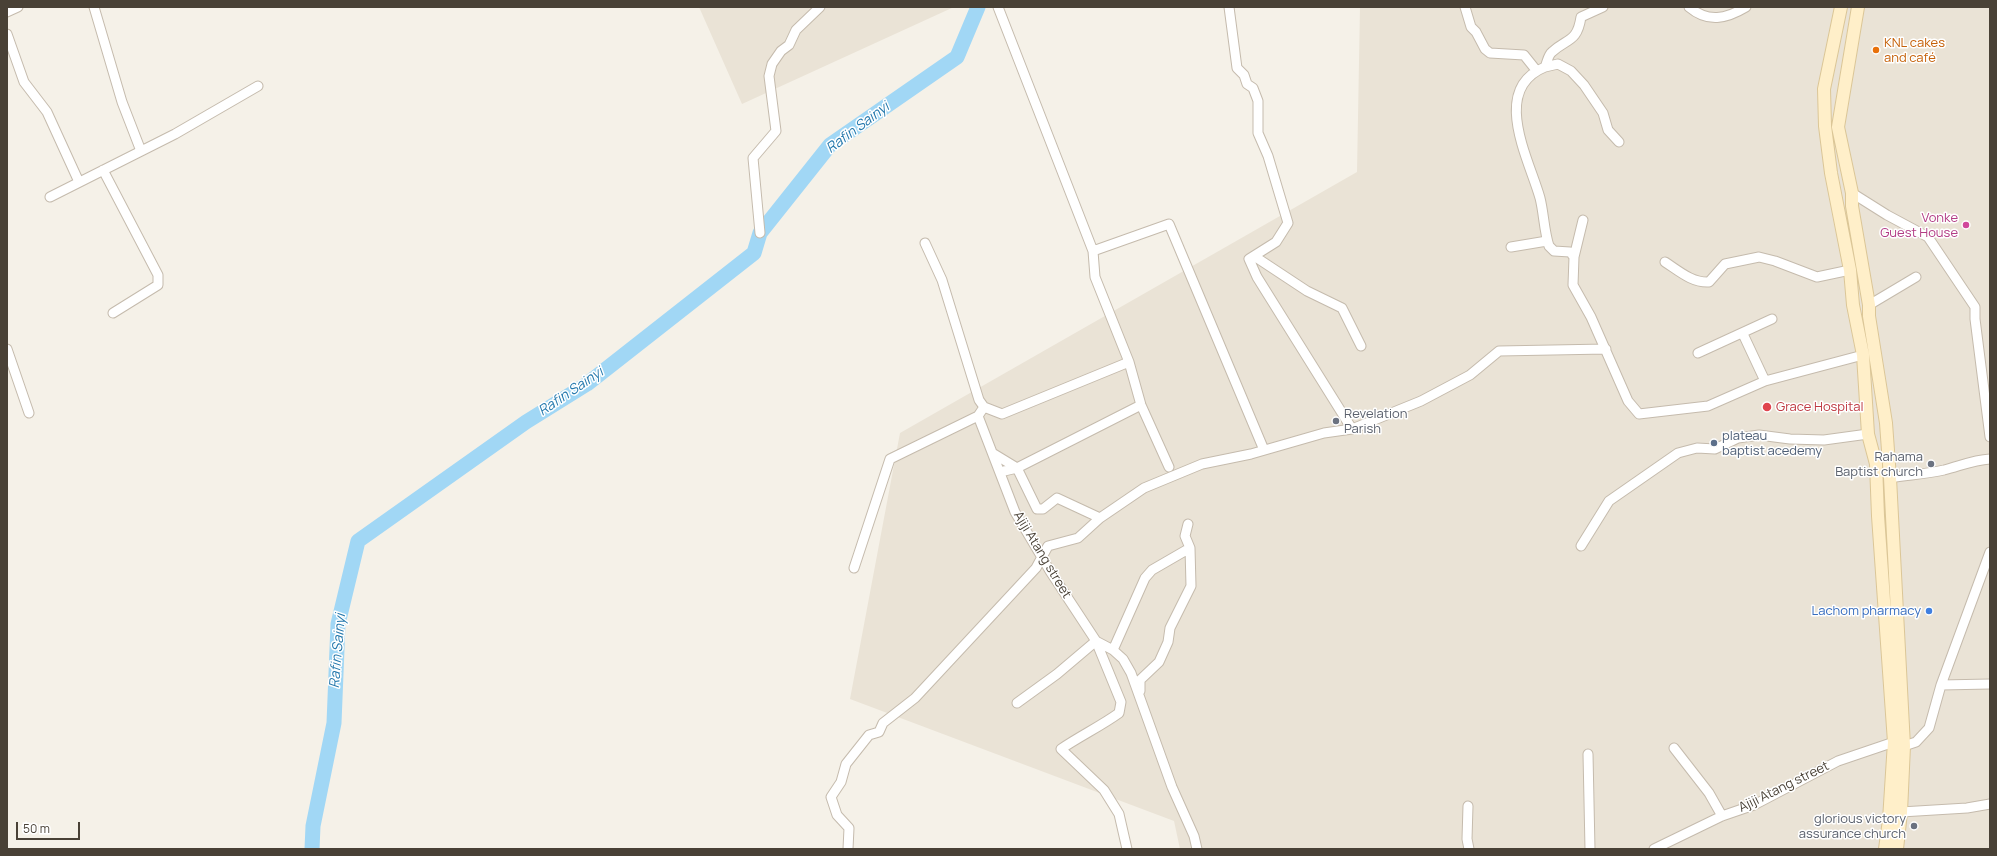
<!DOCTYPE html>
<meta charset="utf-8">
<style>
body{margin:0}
#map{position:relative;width:1997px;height:856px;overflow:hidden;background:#f5f1e8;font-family:Manrope,sans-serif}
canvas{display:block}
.frame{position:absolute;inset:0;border:8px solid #494136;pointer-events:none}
.scale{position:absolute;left:16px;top:822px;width:64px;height:18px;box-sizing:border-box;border:2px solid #494136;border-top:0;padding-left:5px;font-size:12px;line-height:14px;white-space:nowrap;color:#494136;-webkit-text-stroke:3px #fff;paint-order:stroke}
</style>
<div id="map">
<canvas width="1997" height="856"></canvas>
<div class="frame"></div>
<div class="scale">50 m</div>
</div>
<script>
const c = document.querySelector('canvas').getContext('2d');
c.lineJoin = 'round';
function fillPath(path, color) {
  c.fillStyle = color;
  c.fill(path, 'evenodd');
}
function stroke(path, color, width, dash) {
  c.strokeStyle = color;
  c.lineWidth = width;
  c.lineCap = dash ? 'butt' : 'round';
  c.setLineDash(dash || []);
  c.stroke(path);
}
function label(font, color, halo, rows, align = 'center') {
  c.font = font + ' Manrope,sans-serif';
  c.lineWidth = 3;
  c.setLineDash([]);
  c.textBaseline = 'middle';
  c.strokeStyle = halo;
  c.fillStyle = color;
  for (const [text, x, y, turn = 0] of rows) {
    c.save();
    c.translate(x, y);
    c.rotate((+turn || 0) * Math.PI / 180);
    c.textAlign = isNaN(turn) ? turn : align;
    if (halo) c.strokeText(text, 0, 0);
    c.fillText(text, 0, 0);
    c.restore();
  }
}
fillPath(new Path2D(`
 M699 7H954L742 104Z
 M1360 7H1990V849H1180L1174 821 850 699 900 433 1357 172Z`), '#eae3d6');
stroke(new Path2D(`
 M312 849 313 826 334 723 338 624 358 541 526 422 587 384 754 253 760 233 830 145 957 57 978 7`), '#a1d7f5', 15);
const minor = new Path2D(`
 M94 7 122 102 141 151
 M998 7 1093 251 1095 277 1129 362 1141 405 1169 467
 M1229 7 1237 68 1244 75 1247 84 1253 88 1258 101V133L1268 156 1288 223 1276 242 1249 259 1257 277 1352 429
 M1465 7 1471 27 1476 32 1485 49 1490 53 1524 55 1536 70
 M1603 7 1581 17C1577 43 1567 38 1552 52 1548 55 1547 63 1545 67 1490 89 1529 159 1540 198 1544 214 1544 231 1549 246L1554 251 1570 252 1574 257 1573 285 1591 317 1628 401 1639 414 1708 406 1765 381 1863 355
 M1689 7C1708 23 1726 19 1746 7
 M7 12 18 7
 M7 34 24 82 47 112 79 182
 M1545 67 1558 64 1571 71 1584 85 1603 113 1608 130 1619 142
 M103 170 158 275V285L113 313
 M1852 193 1887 215 1928 237 1975 307V319L1990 437
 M50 197 175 134 258 86
 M760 233 753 158 776 131 769 76 772 64 781 51 789 45 796 30 820 7
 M925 243 942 280 979 400 984 407 978 416 1015 512 1050 571 1096 641 1113 650 1123 659 1131 673 1172 787 1194 836 1197 849
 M1511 247 1547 241
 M1093 251 1169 224 1264 450
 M1254 256 1307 291 1342 308 1361 346
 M1574 257 1583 220
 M1665 262C1679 271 1692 283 1709 282L1725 264 1759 257 1775 261 1817 277 1850 270
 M1869 305 1916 277
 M1743 334 1765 381
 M7 349 29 413
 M1698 353 1772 319
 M984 407 1002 414 1129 362
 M994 454 1017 468 1037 509H1043L1057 498 1100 518
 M1000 472 1017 468 1141 405
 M1890 478C1908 475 1926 474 1944 470 1960 466 1973 460 1990 459
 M1581 546 1609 501 1678 453 1697 448 1715 449 1738 438 1759 435 1790 439 1824 440 1868 434
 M854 568 890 459 978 416
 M1113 650 1145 578 1152 570 1190 548
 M1941 685 1990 684
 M1140 691V680L1159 662 1168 642 1170 628 1191 586 1190 548 1185 536 1188 524
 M1017 703 1057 674 1096 641 1121 702 1119 713C1101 726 1080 736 1061 749L1104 790 1119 814 1127 849
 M1904 746 1916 742 1929 728 1941 685 1990 552
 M1674 748 1709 793 1722 816
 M1588 754 1590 849
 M1468 806 1467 839 1469 849
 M1901 812 1967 808 1990 804
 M848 849 849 828 837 815 831 797 841 782 846 764 869 735 879 732 883 723 915 698 1036 568 1048 546 1078 538 1100 518 1144 488 1202 464 1251 454 1324 433 1352 429 1421 401 1470 375 1499 351 1606 349
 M1654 849 1722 816 1754 805 1838 761 1894 742`);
const secondary = new Path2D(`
 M1841 7 1824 89 1825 126 1831 173 1850 270 1853 305 1863 355 1868 434 1876 464 1878 516 1894 742 1889 820 1885 849
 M1858 7 1838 127 1852 193V206L1869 305V316L1886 423 1890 478 1904 746 1901 812 1897 849`);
stroke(minor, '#c5bbad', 11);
stroke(secondary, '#dbc697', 14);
stroke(minor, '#fff', 9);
stroke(secondary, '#ffefc9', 12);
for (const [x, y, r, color] of [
 [1876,50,4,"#e8710a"],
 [1966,225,4,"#d1479c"],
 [1767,407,5,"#e0444e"],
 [1336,421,4,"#6b7280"],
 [1714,443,4,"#5c6f8a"],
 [1931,464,4,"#6b7280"],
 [1929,611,4,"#3f7fe0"],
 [1914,826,4,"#6b7280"]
]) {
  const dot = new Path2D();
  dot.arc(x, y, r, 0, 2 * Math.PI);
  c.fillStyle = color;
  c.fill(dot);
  stroke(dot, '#fff', 1.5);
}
label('13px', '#c56008', '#fff', [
 ["KNL cakes",1884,43],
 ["and café",1884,58]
], 'left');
label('13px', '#b23c85', '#fff', [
 ["Vonke",1958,218],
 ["Guest House",1958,233]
], 'right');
label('13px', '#be3a42', '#fff', [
 ["Grace Hospital",1776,407]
], 'left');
label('13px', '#5b616d', '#fff', [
 ["Revelation",1344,414,"left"],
 ["Parish",1344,429,"left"],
 ["Rahama",1923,457],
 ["Baptist church",1923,472],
 ["glorious victory",1906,819],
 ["assurance church",1906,834]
], 'right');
label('13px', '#4e5e75', '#fff', [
 ["plateau",1722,436],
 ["baptist acedemy",1722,451]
], 'left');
label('13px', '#494136', '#fff', [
 ["Ajiji Atang street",1042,555,59],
 ["Ajiji Atang street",1784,787,-26]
]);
label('13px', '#366cbe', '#fff', [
 ["Lachom pharmacy",1921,611]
], 'right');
label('italic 14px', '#2579ad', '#fff', [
 ["Rafin Sainyi",858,128,-37],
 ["Rafin Sainyi",571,392,-34],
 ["Rafin Sainyi",338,651,-85]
]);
</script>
